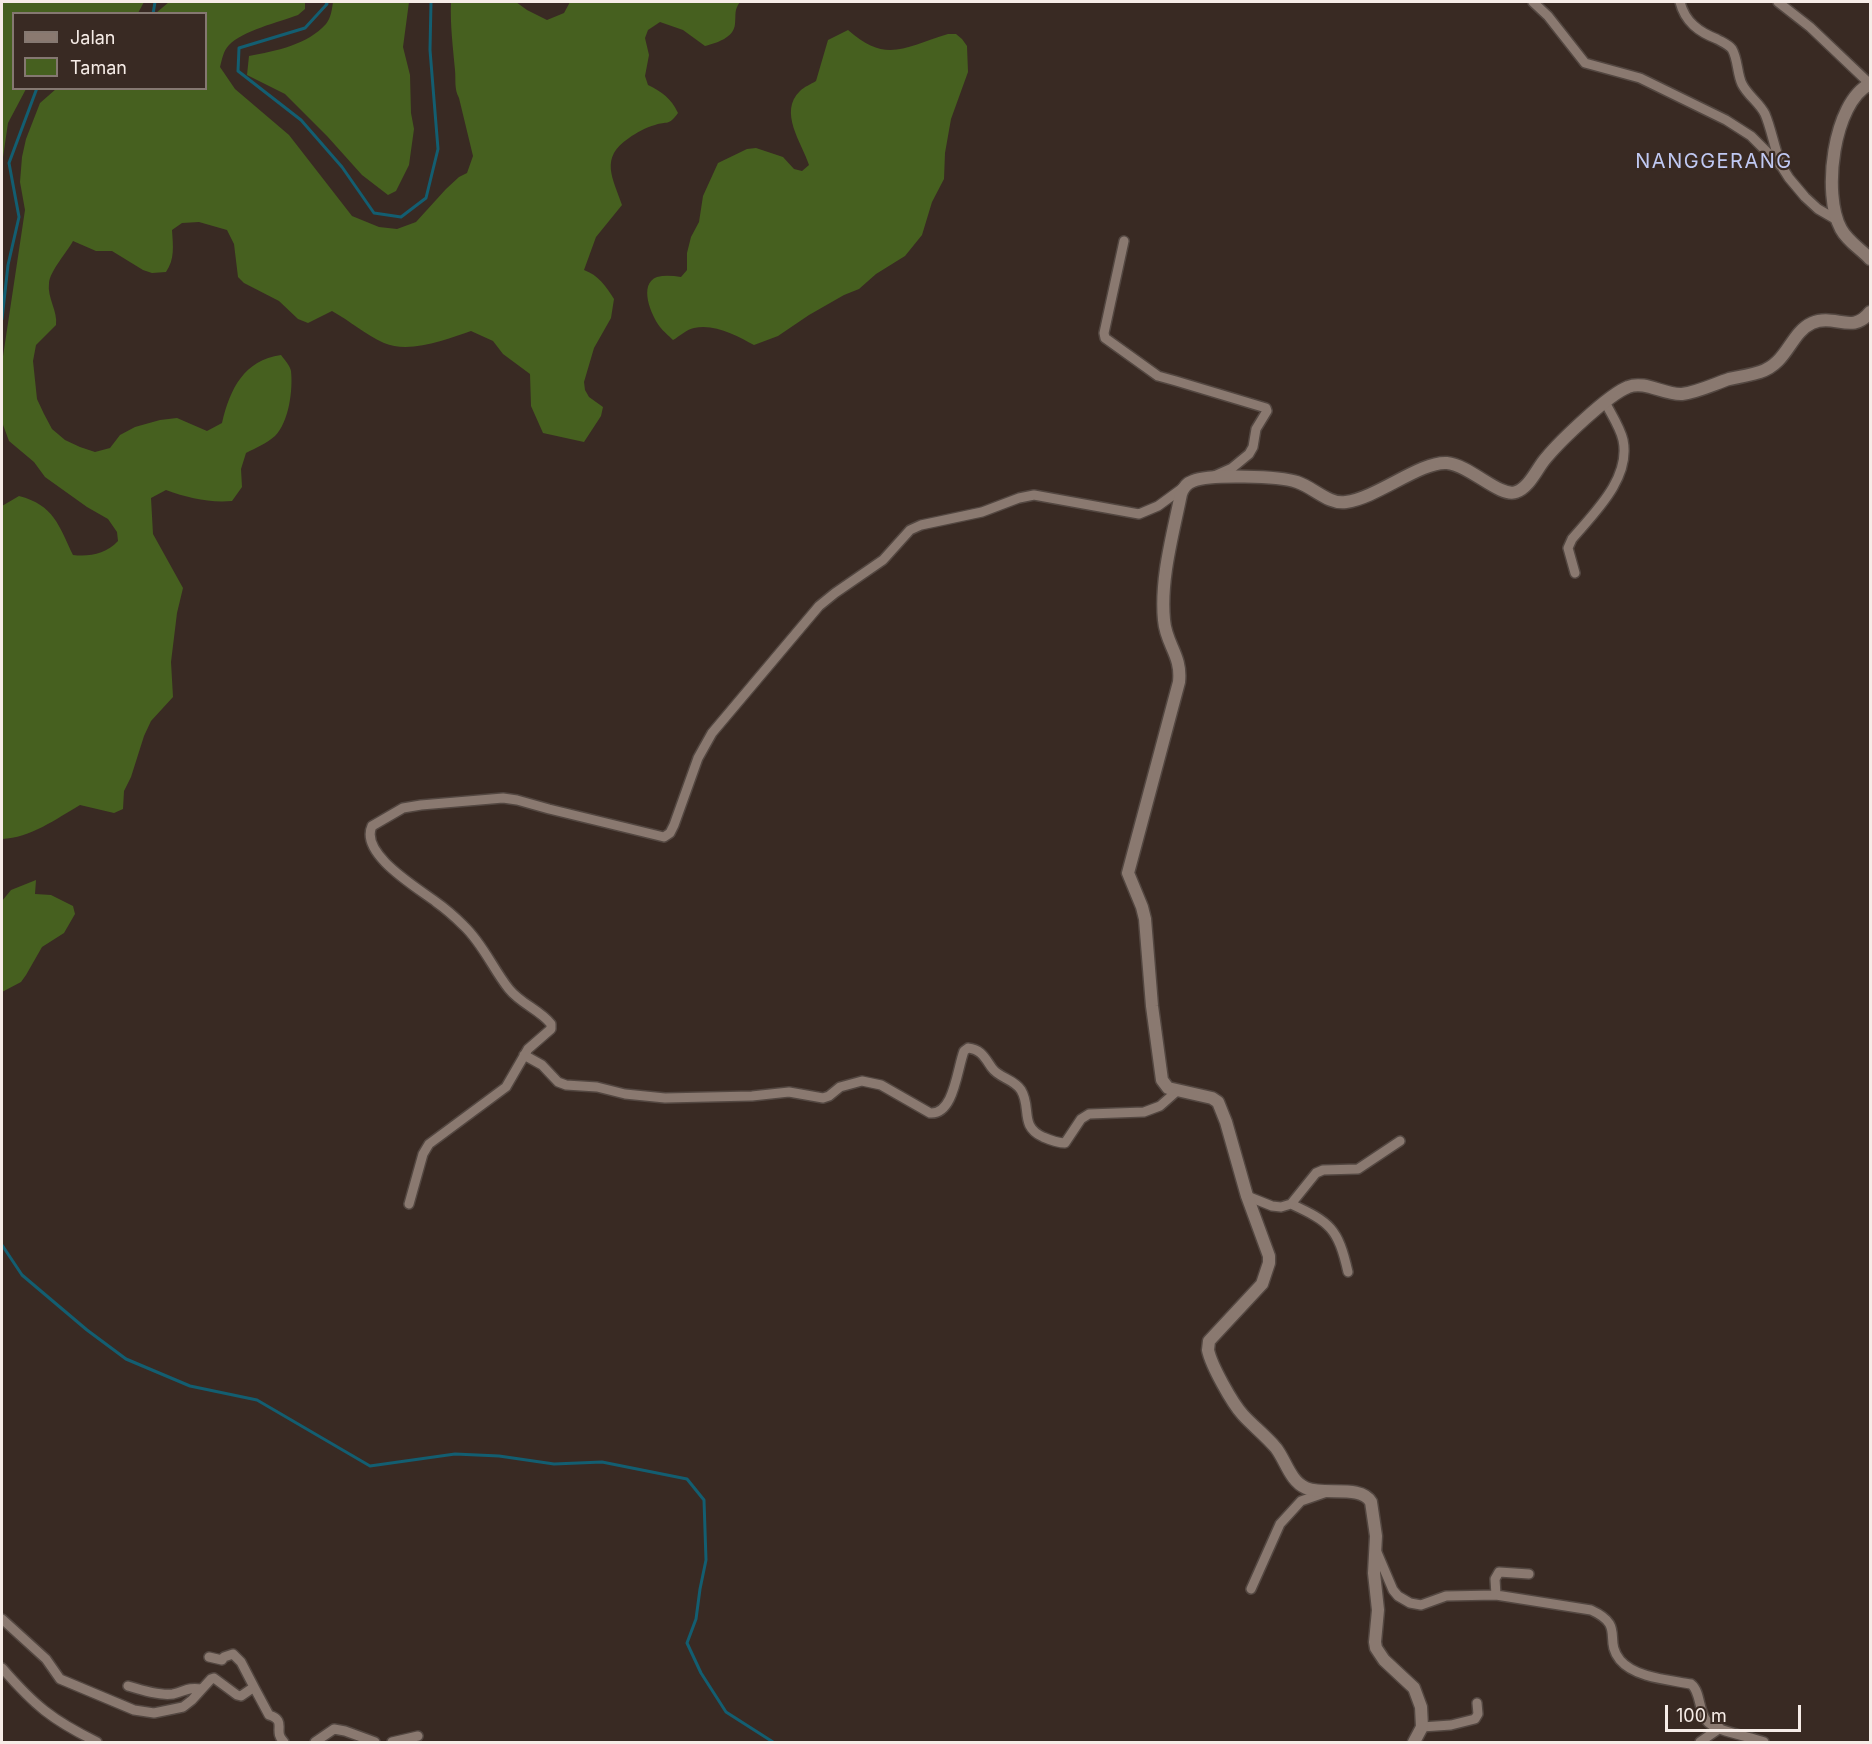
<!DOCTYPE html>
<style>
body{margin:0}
#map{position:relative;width:1872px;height:1744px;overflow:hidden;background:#392a23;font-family:Inter,sans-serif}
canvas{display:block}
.frame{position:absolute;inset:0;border:3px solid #f6ece7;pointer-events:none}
.legend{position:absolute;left:12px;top:12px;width:195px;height:78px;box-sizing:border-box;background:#392a23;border:2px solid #857871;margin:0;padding:8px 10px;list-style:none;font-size:18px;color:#f6ece7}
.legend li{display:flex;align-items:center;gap:12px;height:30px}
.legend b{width:30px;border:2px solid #857871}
.scale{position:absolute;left:1665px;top:1705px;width:136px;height:27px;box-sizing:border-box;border:3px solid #f6ece7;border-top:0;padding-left:8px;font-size:18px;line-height:21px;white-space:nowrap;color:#f6ece7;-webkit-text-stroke:4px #392a23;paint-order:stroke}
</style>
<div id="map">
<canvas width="1872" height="1744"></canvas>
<div class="frame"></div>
<ul class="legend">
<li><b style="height:8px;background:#8a7970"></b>Jalan</li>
<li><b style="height:16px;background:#46601f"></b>Taman</li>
</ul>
<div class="scale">100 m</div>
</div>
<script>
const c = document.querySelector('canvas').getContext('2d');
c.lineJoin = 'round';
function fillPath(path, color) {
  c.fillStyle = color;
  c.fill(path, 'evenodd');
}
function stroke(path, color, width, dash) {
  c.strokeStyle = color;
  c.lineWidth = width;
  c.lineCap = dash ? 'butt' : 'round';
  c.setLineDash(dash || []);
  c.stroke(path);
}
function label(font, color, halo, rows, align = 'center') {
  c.font = font + ' Inter,sans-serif';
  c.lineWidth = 4.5;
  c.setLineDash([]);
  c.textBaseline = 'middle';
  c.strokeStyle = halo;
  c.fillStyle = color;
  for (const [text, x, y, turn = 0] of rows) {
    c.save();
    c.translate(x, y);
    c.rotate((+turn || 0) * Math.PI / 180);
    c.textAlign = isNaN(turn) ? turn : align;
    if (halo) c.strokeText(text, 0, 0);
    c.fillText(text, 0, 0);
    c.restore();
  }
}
fillPath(new Path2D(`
 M2 2H144L138 13 14 14V88L26 89 8 123 2 164Z
 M169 2H305V9L298 15C279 22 242 31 229 45 223 51 222 60 220 67L235 89 289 135 352 216 379 227 397 229 416 222 446 189 459 177 467 173 473 156 459 98C454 89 456 80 455 70 453 47 450 25 451 2H516L527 10 547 20 564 13 570 2H740C734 10 736 14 735 24 734 38 716 43 705 46L683 30 660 22 648 30 645 38 649 55 645 76 648 85C662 92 671 98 678 113 669 126 667 121 655 125 646 127 636 133 629 138 599 158 613 178 622 205L596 237 584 270C598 275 606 286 614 299L611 318 594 348 584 382 585 390 589 397 603 407 601 416 584 442 543 433 531 406 530 374 503 354 493 341 471 331C447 339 410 354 384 343 366 335 350 321 332 311L308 323 298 319 279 301 244 283 238 277 234 244 227 230 199 222 182 223 172 230C173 246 175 259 166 272L152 273 143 270 112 251H96L73 241C67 252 50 271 49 283 47 298 58 311 56 325L36 345 33 361 37 399 44 414 52 429 65 440 80 447 95 452 110 448 120 435 135 427 160 420 177 418 207 431 222 423C230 389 244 360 281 355 285 360 290 366 291 371 293 390 289 422 275 436 267 443 256 448 246 453L241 469 242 487 232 501C209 503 188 498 166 490L151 498 153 534 183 588 177 613 171 662 173 697 151 721 144 736 131 777 124 791 123 809 114 813 80 805C56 819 30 838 2 839V506L19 496C54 505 59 526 73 555 89 557 106 554 118 541L117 532 108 519 87 507 45 477 34 462 9 441 2 422V363L25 210 20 182 22 157 26 139 40 103 56 89 206 88V14L156 13Z
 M333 2H409L403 47 410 75 411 113 414 129 409 165 396 191 388 195 362 175 327 136 285 94 247 75 249 56C276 51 307 45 326 24 331 18 332 9 333 2Z
 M848 30C886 64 905 47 948 34H956L962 39 967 46 968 72 951 119 945 153 944 179 932 202 922 235 905 256 876 274 859 289 844 295 809 315 778 336 754 345C738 336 714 323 694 328 687 329 680 336 673 340 669 336 663 331 660 327 651 315 638 284 657 277 665 275 673 276 681 277L687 270V253L691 237 699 222 703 196 718 163 747 149 756 148 783 157 794 169 802 171 809 165C802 143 778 112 800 91 804 87 811 84 816 81L828 40Z
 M36 880 35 894 51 895 73 906 75 914 64 933 42 947 26 975 21 982 2 992V901L11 890Z`), '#46601f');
stroke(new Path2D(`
 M326 2 327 4 305 28 239 48 238 71 301 120 342 167 374 213 401 217 426 198 438 149 430 50 431 2
 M153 14 155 2
 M2 319 8 265 19 217 9 163 37 88
 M2 1245 22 1275 87 1330 126 1359 190 1386 257 1400 370 1466 455 1454 499 1456 554 1464 602 1462 687 1479 704 1500 706 1560 700 1589 696 1619 687 1643 701 1673 726 1712 773 1742`), '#135e71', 3);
const minor = new Path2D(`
 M1533 2 1548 16 1585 63 1640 78 1726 120 1751 136 1782 167 1789 178 1805 197 1818 209 1837 220
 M1680 2C1685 22 1699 32 1717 39 1722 42 1728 44 1732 49 1738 59 1737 74 1742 84 1748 96 1759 102 1765 114 1771 128 1774 146 1780 162
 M1778 2 1810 27 1870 84
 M1124 241 1104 333 1105 338 1158 376 1176 381 1266 408 1267 411 1256 429 1253 447 1249 454 1232 468 1214 476
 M1575 573 1568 548 1572 539C1595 512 1631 478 1623 440 1620 427 1611 414 1605 402
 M524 1055 542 1065 558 1082 566 1085 597 1087 625 1094 665 1098 752 1096 789 1092 823 1098 829 1096 840 1087 862 1081 881 1085 930 1113C954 1115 957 1069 964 1051L968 1048C981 1049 985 1058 992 1068 999 1078 1014 1079 1021 1090 1032 1108 1019 1126 1043 1137 1050 1140 1057 1143 1065 1143L1081 1119 1089 1114 1144 1112 1160 1106 1177 1091
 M1247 1196 1272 1206 1281 1207 1291 1204 1316 1173 1323 1170 1358 1169 1400 1141
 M409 1204 423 1154 429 1144 506 1087 528 1049 551 1029V1024C540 1010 521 1004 509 989 493 969 483 944 464 926 455 917 446 909 436 902 418 888 359 854 372 826L403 808 421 805 503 798 517 800 549 809 664 837 670 833 674 825 698 758 712 733 819 606 835 593 883 560 910 530 921 525 982 512 1019 498 1034 495 1139 514 1158 506 1184 487
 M1291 1204C1330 1222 1338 1228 1348 1272
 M1376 1550 1393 1590 1398 1596 1410 1603 1421 1605 1446 1596 1496 1595 1591 1610C1626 1626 1603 1639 1620 1660 1635 1678 1670 1680 1691 1684 1701 1692 1698 1709 1706 1720 1715 1732 1750 1736 1764 1742
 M1251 1589 1280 1524 1301 1501 1324 1493
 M1496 1595 1495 1579 1499 1572 1529 1574
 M2 1619 46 1659 60 1679 134 1710 154 1713 183 1707 192 1700 211 1679 214 1678 237 1695 241 1696 254 1687 269 1715C288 1721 272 1731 284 1742
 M209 1657 222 1660 224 1657 233 1654 241 1662 254 1687
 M2 1668C34 1705 52 1720 97 1742
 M128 1686C141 1690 160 1696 173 1694 186 1691 187 1687 202 1689
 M1422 1727 1451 1725 1475 1719 1478 1714 1477 1703
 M315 1742 334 1729 345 1731 375 1742
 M392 1742 418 1736
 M1700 1742 1720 1728`);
const tertiary = new Path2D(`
 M1870 84C1833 102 1822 195 1841 229 1848 242 1861 249 1870 259
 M1414 1742 1422 1727 1421 1707 1414 1688 1384 1660 1376 1648 1375 1642 1378 1610 1374 1573 1376 1536 1371 1502C1361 1484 1324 1496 1306 1488 1290 1481 1286 1461 1276 1448 1266 1436 1253 1426 1243 1415 1232 1403 1211 1365 1208 1350L1209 1341 1262 1284 1269 1263V1256L1247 1196 1226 1122 1218 1102 1212 1098 1168 1088 1162 1080 1152 1006 1145 919 1142 907 1128 873 1179 682C1182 655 1166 645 1164 620 1160 579 1173 534 1181 494 1183 488 1187 483 1193 481 1210 474 1279 476 1297 482 1313 487 1329 505 1346 502 1377 498 1421 461 1447 463 1470 465 1500 498 1516 492 1530 487 1537 468 1546 458 1560 441 1609 394 1628 387 1645 380 1664 395 1682 394 1698 392 1714 384 1729 379 1740 377 1750 375 1760 372 1788 363 1790 333 1812 323 1835 313 1852 335 1870 312`);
stroke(minor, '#534741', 12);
stroke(tertiary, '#534741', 15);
stroke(minor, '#8a7970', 9);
stroke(tertiary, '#8a7970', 12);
c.letterSpacing = '1.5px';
label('20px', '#c0c9f3', '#392a23', [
 ["NANGGERANG",1714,162]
]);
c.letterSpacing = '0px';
</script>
